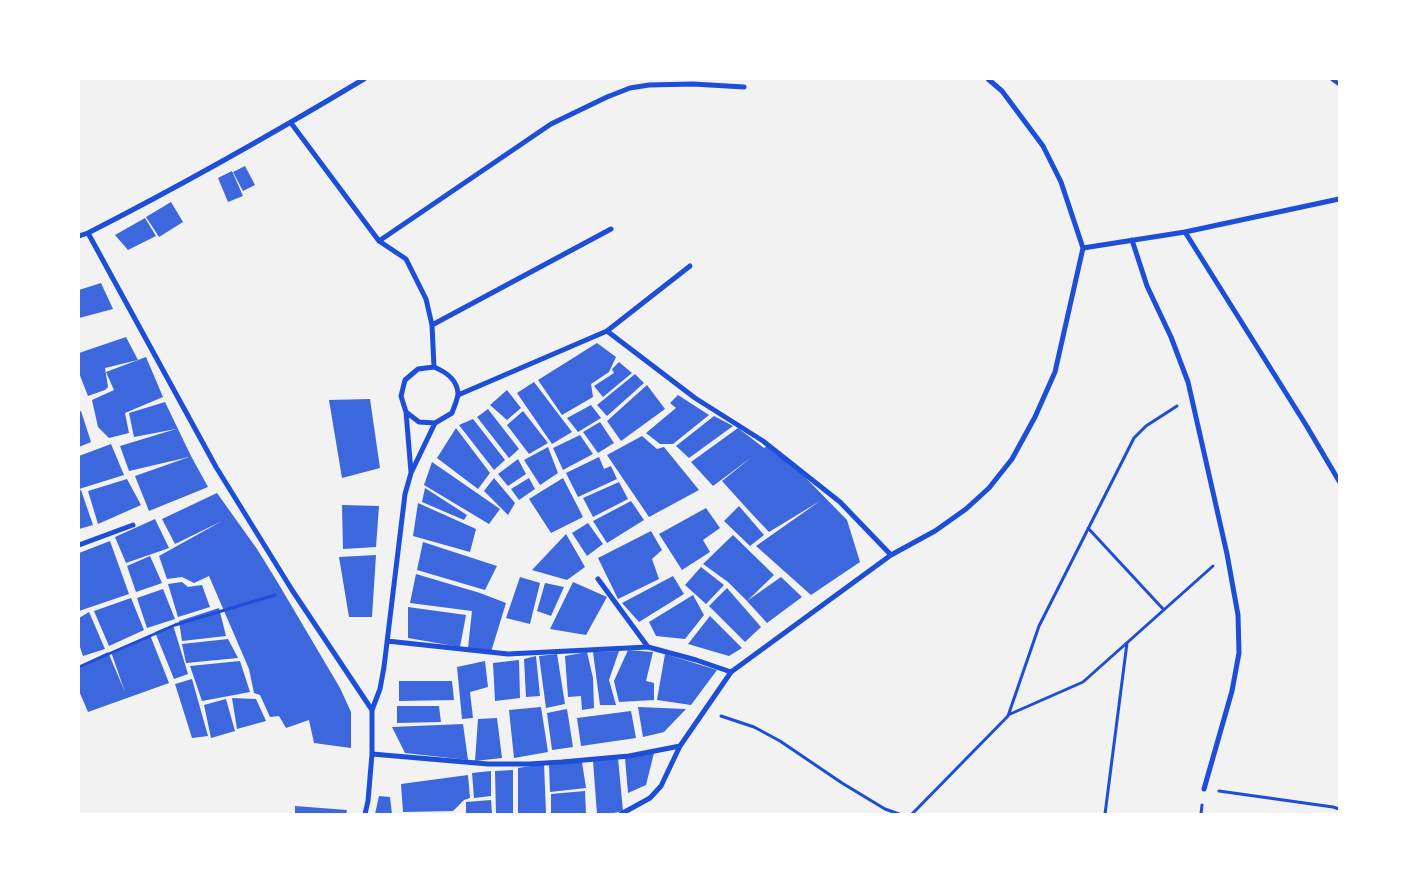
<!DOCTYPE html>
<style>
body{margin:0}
#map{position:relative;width:1418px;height:893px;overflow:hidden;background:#f2f2f2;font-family:Montserrat,sans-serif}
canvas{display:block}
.frame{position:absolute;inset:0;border:80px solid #fff;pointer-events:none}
</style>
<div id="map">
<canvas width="1418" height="893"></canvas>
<div class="frame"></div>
</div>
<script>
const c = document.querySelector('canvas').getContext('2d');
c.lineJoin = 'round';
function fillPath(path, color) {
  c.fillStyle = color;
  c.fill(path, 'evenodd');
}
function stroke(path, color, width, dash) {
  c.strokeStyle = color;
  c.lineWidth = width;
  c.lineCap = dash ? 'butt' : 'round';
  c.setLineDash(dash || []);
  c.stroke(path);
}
fillPath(new Path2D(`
 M245 166 255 185 243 191 233 172Z
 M232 171 243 196 228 202 218 178Z
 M171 202 183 222 159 237 146 217Z
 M145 218 156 236 128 250 115 235Z
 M101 283 113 309 79 318V290Z
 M126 337 138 360 105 368 108 387 105 390 88 396 79 373V353Z
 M597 343 616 357 609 372 591 384 593 397 562 415 538 380Z
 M146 357 163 397 125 413 129 433 109 438 98 427 92 400 114 390 106 372Z
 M619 362 632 373 603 397 594 386 614 373 612 369Z
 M635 374 644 383 607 416 597 405Z
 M534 382 572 432 552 444 517 393Z
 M647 385 665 409 621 441 607 421Z
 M507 390 521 408 507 420 490 405Z
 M678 395 709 415 673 444H660L646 433 676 408 670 403Z
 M370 399 380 468 342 478 329 400Z
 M165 402 191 456 208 487 149 511 135 476 189 457 129 471 120 446 176 429 134 437 129 413Z
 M591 405 601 418 578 432 567 418Z
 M488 409 519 449 509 458 477 417Z
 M81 411 91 442 79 447V412Z
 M523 411 548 443 529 454 507 425Z
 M714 416 733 426 689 458 676 446Z
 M473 419 505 460 494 470 459 425Z
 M600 422 614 443 598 453 583 432Z
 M456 428 490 473 478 489 437 458Z
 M738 428 764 448 767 446 801 473 847 520 860 562 811 595 756 546 820 501 769 532 751 513 722 481 752 457 713 486 691 462Z
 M580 435 593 454 563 470 553 448Z
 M642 436 657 449 664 447 699 490 649 517 607 455Z
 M111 444 124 475 79 489V456Z
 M548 447 558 473 540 485 524 460Z
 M599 457 604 469 611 466 617 479 578 497 566 473Z
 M518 459 526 474 508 486 498 474Z
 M432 462 500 509 489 524 424 485Z
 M494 478 515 503 508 515 484 491Z
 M529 478 535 489 519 500 511 489Z
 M563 478 583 517 551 533 529 499Z
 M127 479 141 505 98 524 88 491Z
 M619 482 628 499 593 517 583 498Z
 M425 488 467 515 464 520 422 502Z
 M81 490 93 525 79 529V491Z
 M217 493 257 549 278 583 340 688 351 712V748L314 743 309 720 286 728 279 716 270 717 260 695 254 693 249 669 209 576 194 583 182 577 167 579 159 556 222 521 175 544 162 519Z
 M631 501 644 520 607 543 593 521Z
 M418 503 476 529 470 552 413 536Z
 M342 505 379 506 376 547 343 549Z
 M739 506 764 535 750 546 724 521Z
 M706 508 720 528 703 540 710 552 682 570 659 534Z
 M155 519 169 548 126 563 115 537Z
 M588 523 603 544 587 556 572 533Z
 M651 531 662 550 652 559 659 579 618 599 598 558Z
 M566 534 585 567 567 580 532 570Z
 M733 535 774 575 747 601 781 577 802 597 767 623 747 601 728 582 703 564Z
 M110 541 129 594 79 611V553Z
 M423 542 497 566 485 590 417 570Z
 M376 555 372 617H349L339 557Z
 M150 556 162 583 136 592 127 566Z
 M701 567 724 585 706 604 685 585Z
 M416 574 480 593 506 603 491 652 468 648 472 611 410 603Z
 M673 576 684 594 639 622 622 603Z
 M520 577 540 583 530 624 506 618Z
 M182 582 188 587 202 585 210 607 178 617 168 584Z
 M573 582 607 597 586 635 550 629Z
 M545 583 564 587 551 616 537 611Z
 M727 588 761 627 745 642 709 606Z
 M163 589 175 619 147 628 137 598Z
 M693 595 704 615 685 639 656 636 649 622Z
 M131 598 144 630 109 646 94 611Z
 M408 607 466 615 460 647 408 638Z
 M219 608 226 636 182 641 179 621Z
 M89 612 105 649 83 656 79 644V618Z
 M710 616 742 648 729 656 688 644Z
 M173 625 188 674 174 679 155 632Z
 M150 635 169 683 88 712 79 691V666L108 652 125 692 111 652Z
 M228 639 238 658 186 663 182 644Z
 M628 650 653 652 646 681 654 683V700L619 702 614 681Z
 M619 651 609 680 616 705H600L593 652Z
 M587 652 593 678 594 708 582 710 581 696 568 697 565 656Z
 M557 654 565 704 546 708 539 656Z
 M665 654 717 670 691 705 657 700Z
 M536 656 540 696 526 697 524 659Z
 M519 660 520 698 495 701 493 663Z
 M240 661 250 692 202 701 190 666Z
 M485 661 488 687 470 692 473 718 462 719 457 667Z
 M192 679 208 736 192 738 175 684Z
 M399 681H452L454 700 399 701Z
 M232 698 256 699 266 721 237 729Z
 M226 699 235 731 211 738 204 705Z
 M397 706H439L441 722 397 723Z
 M541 707 548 752 514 758 509 710Z
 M638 707 686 709 664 732 643 737Z
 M567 709 573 747 552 750 547 713Z
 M631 711 636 738 581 746 577 718Z
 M497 718 502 758 475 761 478 719Z
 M463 724 468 760 405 753 392 727Z
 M654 753 646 785 628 793 625 758Z
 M618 758 623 811 609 814H597L593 761Z
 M582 762 586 788 550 792 549 764Z
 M544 764 546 814H518V768Z
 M513 770V814H496L495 771Z
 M491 771V796L474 798 472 773Z
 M468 775 470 798 464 800 453 811 403 812 401 784Z
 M585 791 586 814H551V794Z
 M379 796 390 797 392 814H375Z
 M491 800 492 814H466V802Z
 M295 806 347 810 346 814H295Z`), '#3d67dc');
stroke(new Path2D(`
 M1088 528 1164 610
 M79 667 175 625 275 595
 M1008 715 1083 682 1213 566
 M721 716 754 727 780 741 842 783 885 809 899 814
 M1219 791 1333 807 1339 809
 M912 814 1008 716 1039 626 1134 438 1146 426 1177 406
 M1105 814 1127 643
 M1201 814 1202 805`), '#1d4ed8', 3);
stroke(new Path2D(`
 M1332 79 1339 84`), '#1d4ed8', 4);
stroke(new Path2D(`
 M291 123 379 241 406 259 426 299 432 325 434 367
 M1185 232 1306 425 1339 481
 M88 233 216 467 292 590 372 710
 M79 236 88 233C182 185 274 133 364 79
 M1132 240 1147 286 1171 337 1188 382 1227 554 1238 615 1239 653 1232 691 1204 789
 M379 241 551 124 607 97 630 88 649 85 693 84 744 87
 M1083 248 1185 232 1339 199
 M432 325 611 229
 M607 331 695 398 763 441 840 502 891 555
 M434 367C446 372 457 379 458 393 458 399 454 407 452 413L435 423 419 422 406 412 401 396 405 380 418 369Z
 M458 395 607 331 690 266
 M406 412 411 472
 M79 545 133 525
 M598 579 648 647
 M387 641 508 654 648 647 696 660 731 672
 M372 754 488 764H529L562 762 629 756 680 746
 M365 814 368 801 372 754V710L380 689 384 667 405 494 411 473 435 423
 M621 814 650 798 661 786 680 746 731 672 891 555 935 531 966 509 989 488 1012 459 1035 417 1055 372 1083 248 1061 182 1043 146 1002 91 988 79`), '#1d4ed8', 5);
</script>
